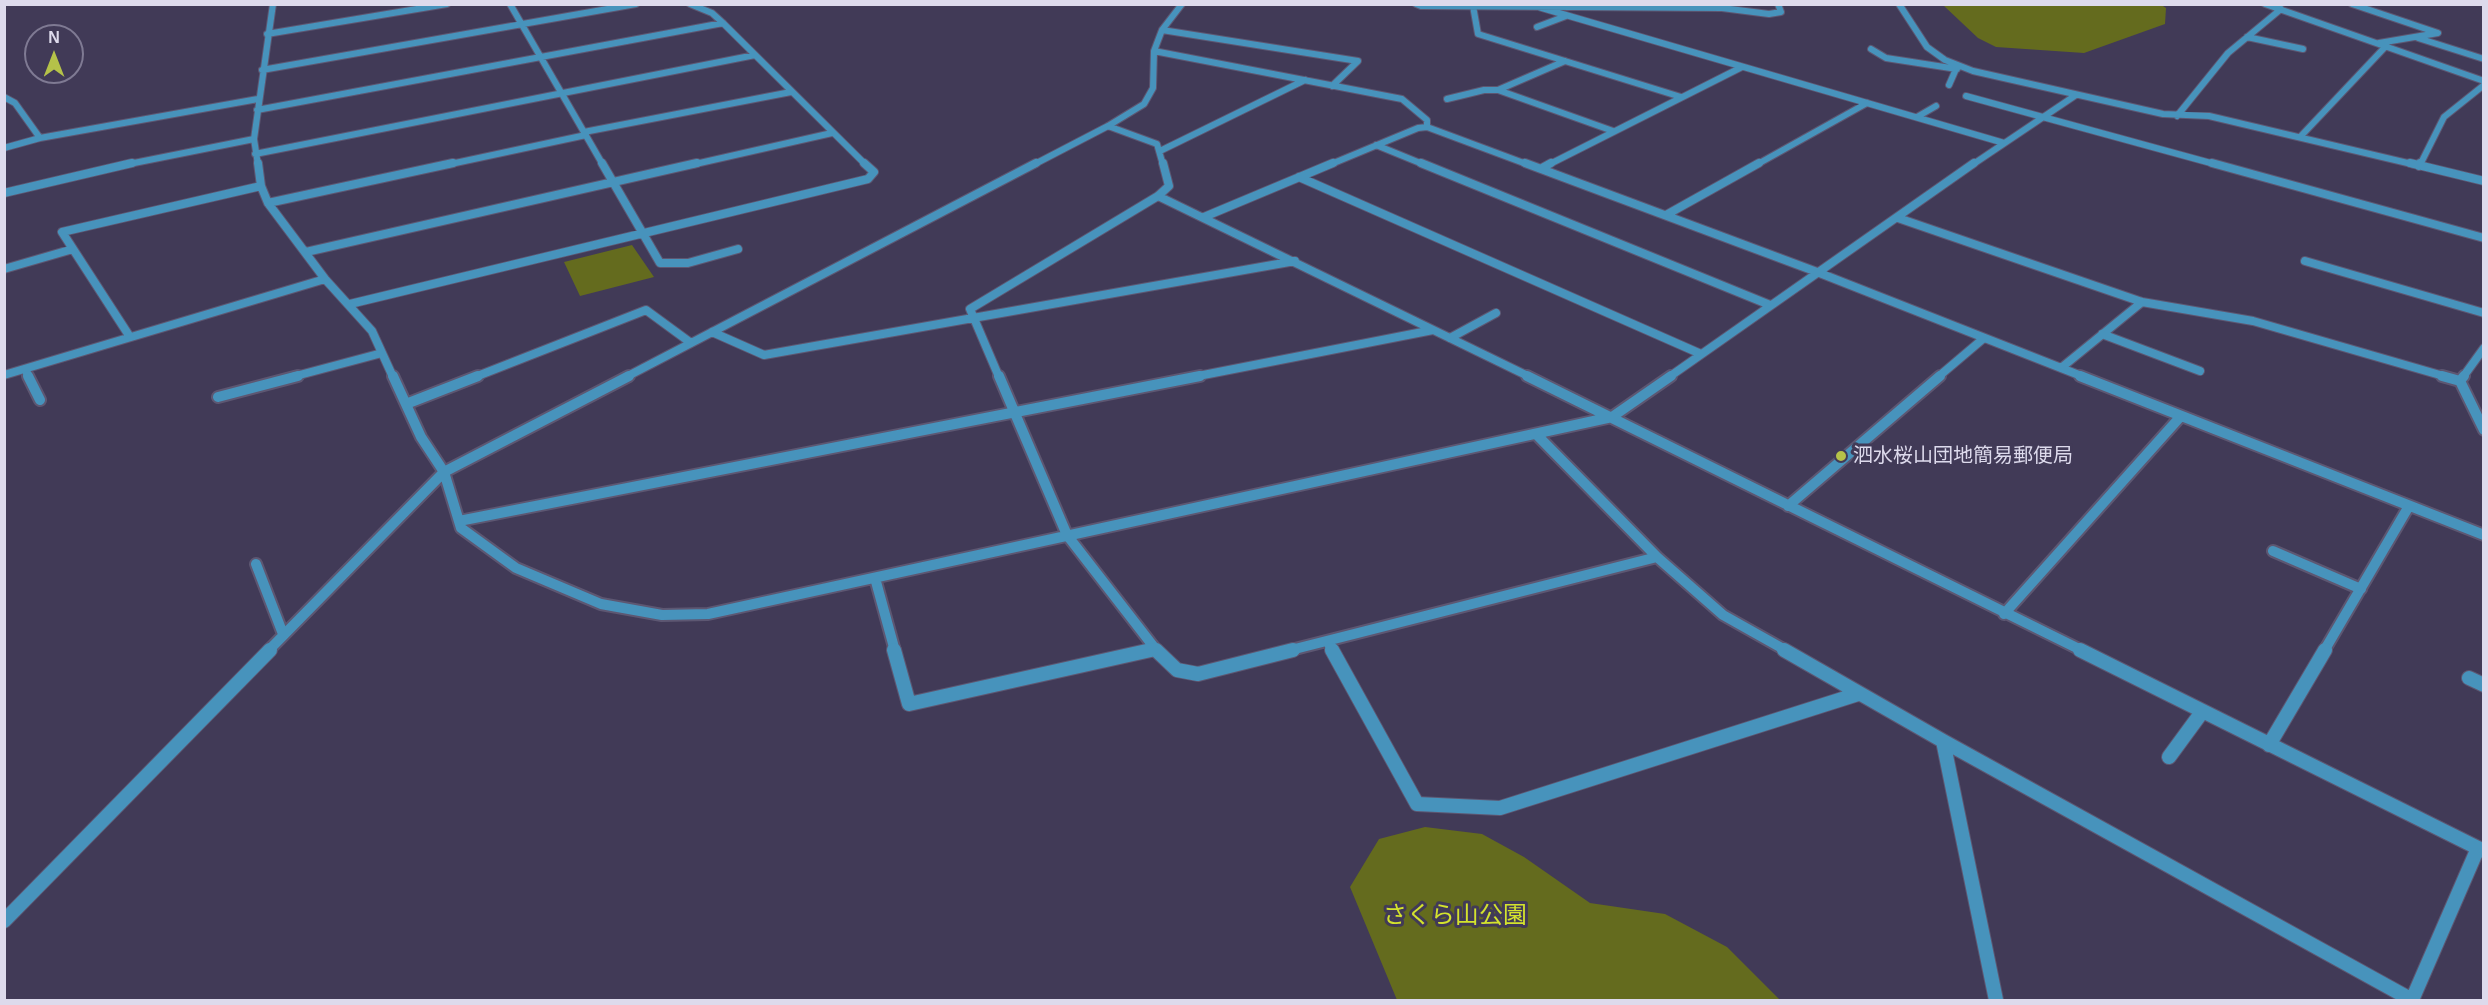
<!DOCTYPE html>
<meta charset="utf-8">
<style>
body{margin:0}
#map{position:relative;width:2488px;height:1005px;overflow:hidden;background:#413a57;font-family:Arial,sans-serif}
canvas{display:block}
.frame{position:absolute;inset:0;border:6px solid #dddaec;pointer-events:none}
.north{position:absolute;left:24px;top:24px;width:60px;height:60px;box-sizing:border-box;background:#413a57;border:2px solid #7f7a93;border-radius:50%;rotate:0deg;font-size:16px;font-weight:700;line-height:24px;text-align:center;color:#dddaec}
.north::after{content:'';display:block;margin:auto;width:21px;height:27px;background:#b5c249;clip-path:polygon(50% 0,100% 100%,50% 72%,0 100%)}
</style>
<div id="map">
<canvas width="2488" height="1005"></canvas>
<div class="frame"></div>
<div class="north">N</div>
</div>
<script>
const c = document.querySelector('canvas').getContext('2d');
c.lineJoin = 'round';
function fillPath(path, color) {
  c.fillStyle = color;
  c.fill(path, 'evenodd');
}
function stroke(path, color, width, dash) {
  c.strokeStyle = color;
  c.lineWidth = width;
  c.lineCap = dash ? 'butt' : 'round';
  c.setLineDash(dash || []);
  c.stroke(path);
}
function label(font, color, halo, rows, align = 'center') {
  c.font = font + ' Arial,"Noto Sans JP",sans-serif';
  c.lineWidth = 6;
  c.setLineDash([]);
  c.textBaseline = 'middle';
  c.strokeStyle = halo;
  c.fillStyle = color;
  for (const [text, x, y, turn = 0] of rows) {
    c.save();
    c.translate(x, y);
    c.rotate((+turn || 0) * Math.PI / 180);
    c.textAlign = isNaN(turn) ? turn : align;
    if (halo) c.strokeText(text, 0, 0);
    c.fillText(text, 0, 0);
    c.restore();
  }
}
fillPath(new Path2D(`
 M2160 4 2166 8 2165 24 2084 53 1996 47 1978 38 1943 5Z
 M632 245 654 277 580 296 564 262Z
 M1425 827 1482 834 1524 857 1590 903 1665 914 1727 947 1780 1000H1397L1350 887 1379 839Z`), '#646b1e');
const minorFar3 = new Path2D(`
 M510 4 603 165
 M690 4 712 13 723 23 866 165
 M1416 4 1421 6 1722 8 1769 14 1781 12 1778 4
 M1899 4 1927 47 1945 60 1973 71 2163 114 2209 116 2416 165
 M2265 4 2484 81
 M2352 4 2438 33 2379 43
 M1473 6 1478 34 1681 97
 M1535 6 2004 143
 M1537 27 1566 16
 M1162 30 1358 61 1332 86
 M267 34 447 4
 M2247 37 2303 49
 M2418 38 2484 59
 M1871 49 1886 58 1957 69
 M1154 51 1402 99 1427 120V127
 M1565 61 1498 90 1613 131
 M262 70 636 4
 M1949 85 1956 69
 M1966 96 2218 165
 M4 97 15 103 40 138
 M1447 99 1484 90H1498
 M257 110 723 23
 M2177 116 2228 53 2281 9
 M1917 117 1936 106
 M1108 126 1157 144 1163 165
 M584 132 791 92
 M2301 136 2386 46
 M1376 145 1425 165
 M4 148 40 138 258 99
 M1160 151 1305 80
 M255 154 755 55
 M124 165 254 139
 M258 165 254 139 273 4
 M446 165 586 135
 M691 165 832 133
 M1033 165 1108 126 1144 104 1153 88 1154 51 1162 30 1182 4
 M1329 165 1418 128 1427 127 1529 165
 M1548 165 1742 67
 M1756 165 1867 103
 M1972 165 2076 95
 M2420 165 2444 117 2484 85`);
const minorFar2 = new Path2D(`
 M258 163 261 186 268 203 325 279 372 331 393 377
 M602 163 660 263H688L738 249
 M1421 163 1770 305
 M1525 163 1817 272 2084 377
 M2212 163 2484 238
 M2410 163 2484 181
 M2419 166 2420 163
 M1542 168 1551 163
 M1299 177 1701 354
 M4 193 132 163
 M1158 196 1530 377
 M268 203 453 163
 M1666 215 1759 163
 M1204 217 1333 163
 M1898 218 2142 302 2253 321 2447 377
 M306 252 697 163
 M2305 261 2484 313
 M4 269 73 249
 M350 304 868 179 874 172 864 163
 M712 332 764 355 1295 261
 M2102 334 2200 371
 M130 337 62 232 261 186
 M1450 338 1496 313
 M2061 368 2142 302
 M25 369 29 377
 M4 375 325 279
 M292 377 382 353
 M475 377 646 310 691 343
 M626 377 1036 163
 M999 377 970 309 1158 196 1169 186 1163 163
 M1193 377 1433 330
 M1669 377 1974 163
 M1938 377 1984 338
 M2463 377 2484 348`);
const minorFar1 = new Path2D(`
 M28 376 40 400
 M393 376 421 437 444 472 461 528 516 568 601 604 662 615 708 614 1612 417 1671 376
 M999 376 1067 535 1157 651
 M1527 376 2083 651
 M2080 376 2484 535
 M2442 376 2460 381
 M2464 376 2460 381 2484 430
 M218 397 298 376
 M406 404 478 376
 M1536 434 1657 557 1723 615 1787 651
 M1788 506 1940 376
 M459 521 1200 376
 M2273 551 2361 589
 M256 564 283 634
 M875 578 895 651
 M2004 614 2181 416
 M1328 642 1333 651
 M268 651 444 472 629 376
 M1144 651 1155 649
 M1287 651 1657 557
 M2324 651 2409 506`);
const minor = new Path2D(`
 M894 650 909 704 1151 650
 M1156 650 1177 670 1198 674 1293 650
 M1332 650 1417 804 1500 808 1858 694
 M1784 650 1943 741 2412 1000
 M2080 650 2484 851
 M2469 678 2484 685
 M1943 741 1996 1000
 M2269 745 2325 650
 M2169 757 2202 712
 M4 921 270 650
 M2412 1000 2478 848`);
stroke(minorFar3, '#5d5772', 8);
stroke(minorFar2, '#5d5772', 10);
stroke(minorFar1, '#5d5772', 14);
stroke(minor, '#5d5772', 16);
stroke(minorFar3, '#4793bc', 6);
stroke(minorFar2, '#4793bc', 8);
stroke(minorFar1, '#4793bc', 10);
stroke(minor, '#4793bc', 14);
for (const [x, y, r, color] of [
 [1841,456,6,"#b5c249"]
]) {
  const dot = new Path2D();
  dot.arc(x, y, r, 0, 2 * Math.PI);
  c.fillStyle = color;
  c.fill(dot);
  stroke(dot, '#413a57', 2);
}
label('20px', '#dddaec', '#413a57', [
 ["泗水桜山団地簡易郵便局",1853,456]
], 'left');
label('24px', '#d4e32d', '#413a57', [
 ["さくら山公園",1455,916]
]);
</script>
